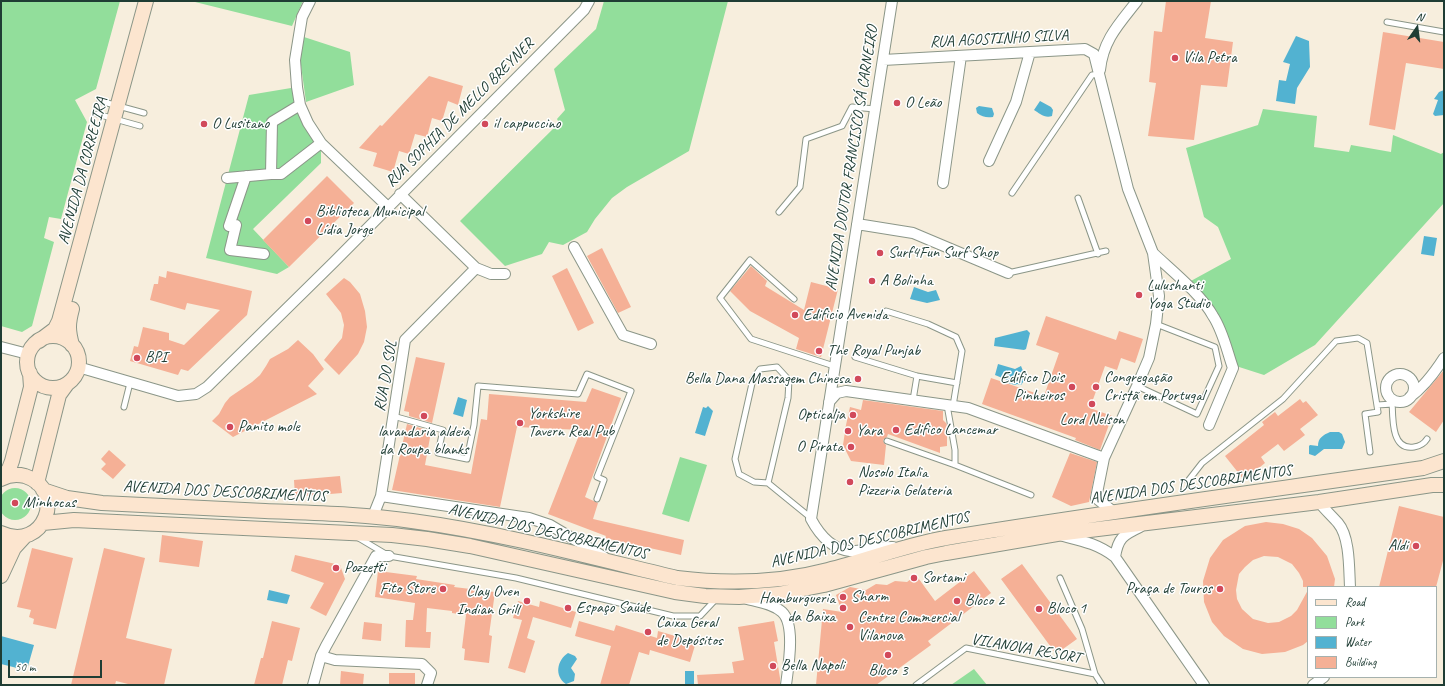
<!DOCTYPE html>
<meta charset="utf-8">
<style>
body{margin:0}
#map{position:relative;width:1445px;height:686px;overflow:hidden;background:#f7eedd;font-family:Caveat,sans-serif}
canvas{display:block}
.frame{position:absolute;inset:0;border:2px solid #1f3d34;pointer-events:none}
.legend{position:absolute;left:1307px;top:586px;width:130px;height:92px;box-sizing:border-box;background:#fff;border:1px solid #a5b1ae;margin:0;padding:5px 7px;list-style:none;font-size:12px;color:#1f3d34}
.legend li{display:flex;align-items:center;gap:8px;height:20px}
.legend b{width:20px;border:1px solid #a5b1ae}
.north{position:absolute;left:1397px;top:8px;width:40px;height:40px;-webkit-text-stroke:3px #fff;paint-order:stroke;rotate:14deg;font-size:11px;font-weight:700;line-height:16px;text-align:center;color:#1f3d34}
.north::after{content:'';display:block;margin:auto;width:14px;height:18px;background:#1f3d34;clip-path:polygon(50% 0,100% 100%,50% 72%,0 100%)}
.scale{position:absolute;left:8px;top:660px;width:94px;height:18px;box-sizing:border-box;border:2px solid #1f3d34;border-top:0;padding-left:5px;font-size:12px;line-height:14px;white-space:nowrap;color:#1f3d34;-webkit-text-stroke:3px #fff;paint-order:stroke}
</style>
<div id="map">
<canvas width="1445" height="686"></canvas>
<div class="frame"></div>
<ul class="legend">
<li><b style="height:5px;background:#fce5cf"></b>Road</li>
<li><b style="height:11px;background:#92de9b"></b>Park</li>
<li><b style="height:11px;background:#52b2d1"></b>Water</li>
<li><b style="height:11px;background:#f5b096"></b>Building</li>
</ul>
<div class="north">N</div>
<div class="scale">50 m</div>
</div>
<script>
const c = document.querySelector('canvas').getContext('2d');
c.lineJoin = 'round';
function fillPath(path, color) {
  c.fillStyle = color;
  c.fill(path, 'evenodd');
}
function stroke(path, color, width, dash) {
  c.strokeStyle = color;
  c.lineWidth = width;
  c.lineCap = dash ? 'butt' : 'round';
  c.setLineDash(dash || []);
  c.stroke(path);
}
function label(font, color, halo, rows, align = 'center') {
  c.font = font + ' Caveat,sans-serif';
  c.lineWidth = 3;
  c.setLineDash([]);
  c.textBaseline = 'middle';
  c.strokeStyle = halo;
  c.fillStyle = color;
  for (const [text, x, y, turn = 0] of rows) {
    c.save();
    c.translate(x, y);
    c.rotate((+turn || 0) * Math.PI / 180);
    c.textAlign = isNaN(turn) ? turn : align;
    if (halo) c.strokeText(text, 0, 0);
    c.fillText(text, 0, 0);
    c.restore();
  }
}
fillPath(new Path2D(`
 M1 1H120L96 89 75 100 87 122 61 219 49 217 44 238 54 242 32 326 22 332 1 326Z
 M191 1H303L292 26Z
 M604 1H728L689 151 627 187 612 198 595 219 587 232 563 245 549 242 542 254 505 266 460 221 559 123 557 119 565 110 554 69 596 29Z
 M304 37 350 52 354 85 306 102 300 58Z
 M297 87 321 143V163L253 229 289 267 277 274 206 258 249 95Z
 M1263 109 1317 116 1314 147 1349 152 1351 145 1391 152 1393 135 1441 154 1444 152V203L1315 345 1264 375 1236 366 1189 282 1231 259 1218 227 1204 217 1186 148 1258 125Z
 M680 457 707 465 689 522 662 514Z
 M-1 504a16 16 0 1 1 32 0a16 16 0 1 1-32 0Z
 M974 669 987 685H951Z`), '#92de9b');
fillPath(new Path2D(`
 M1296 36 1309 41 1310 67 1297 88 1295 104 1276 101 1279 80 1286 81 1290 64 1283 62Z
 M1444 90V115L1435 116 1433 114 1438 100 1434 99 1439 92Z
 M1040 101 1051 107 1053 110 1052 116C1045 119 1039 113 1034 110Z
 M979 106 992 108 994 114 993 117C987 118 982 117 977 113L976 108Z
 M1424 236 1437 238 1434 256 1421 254Z
 M914 287 928 292 936 290 940 300 927 303 910 299Z
 M1027 330 1030 333 1026 349 1024 350 994 346 995 338Z
 M998 364 1015 369 1021 366 1026 378 1021 385 1017 384 1015 385 1008 383 1007 380 995 375Z
 M458 397 467 400 463 417 453 414Z
 M708 406 713 411 705 436 695 433 703 407 706 408Z
 M1330 432H1339L1342 434 1345 442 1342 449H1324L1315 456 1309 454V446L1310 445 1318 446C1318 438 1323 435 1330 432Z
 M269 590 290 595 287 604 267 600Z
 M1 636 34 645 28 666 18 663 17 668 1 664Z
 M568 653 575 656 577 659 571 668 575 674 574 681 566 684C554 676 557 660 568 653Z
 M685 671H694V685H685Z`), '#52b2d1');
fillPath(new Path2D(`
 M1166 1H1211L1205 38 1233 42 1227 87 1201 85 1194 140 1148 136 1156 83 1149 82 1154 31 1162 32Z
 M1383 32 1444 42V69L1406 63 1395 130 1369 125Z
 M429 76 463 86 458 105 448 101 442 121 432 118 427 137 415 134 409 154 399 151 393 172 373 166 377 153 359 148 380 125 382 126Z
 M327 176 354 203 289 267 263 240Z
 M602 248 631 307 618 313 587 256Z
 M751 266 767 281 765 286 804 310 811 282 838 289 821 357 796 349 799 338 750 311 730 291Z
 M567 268 594 323 578 331 552 276Z
 M167 271 252 291 247 315 188 371 181 369 178 375 130 361 134 346 138 347 143 327 169 333V340L184 345 220 310 187 303 185 310 150 300 154 284H158L159 276 166 278Z
 M344 278 350 282 360 294 365 311 367 327 364 342 358 354 339 375 324 360 342 338 344 325 341 313 326 294Z
 M1046 316 1116 340 1119 331 1143 339 1135 363 1121 358 1117 370 1105 366 1090 408 1112 416 1100 450 1075 440 1076 438 982 404 991 378 1044 396 1059 353 1036 345Z
 M298 340 313 354 324 369 308 386 317 394 233 437 212 421 219 414 225 403 230 397 252 382 260 375 266 366 270 359 288 349Z
 M416 357 445 363 432 423 409 416V412L404 411Z
 M1444 370V420L1436 432 1409 412Z
 M592 388 621 398 585 497 598 503 593 519 684 540 681 555 605 538 606 536 548 514 581 430 517 427 500 507 392 490 407 424 430 431 431 432 425 465 471 474 481 419 487 420 489 394 586 402Z
 M1300 399 1303 403 1306 401 1318 415 1300 429 1305 435 1284 451 1278 444 1261 457 1265 463 1244 480 1225 456 1264 425 1262 422 1275 412 1278 416Z
 M863 400 943 411V420L946 423 947 425V446L940 447V453L888 434 887 437 883 440 884 443 886 445 884 465 851 461 843 445 846 425 850 407 861 410Z
 M109 450 126 465 113 479 101 469 106 464 101 459Z
 M1070 453 1097 462 1089 502 1071 506 1052 497Z
 M340 476 342 493 295 497 294 480Z
 M1399 506 1444 517V557L1436 587H1379Z
 M1266 522 1283 524 1299 529 1312 538 1327 556 1335 579 1334 587H1303V581L1299 573 1292 564 1278 557 1264 556 1253 560 1245 567 1239 574 1236 590 1237 599 1242 609 1253 619 1268 623 1279 622 1291 616 1297 610 1308 590V641L1303 645 1285 652 1262 654 1243 649 1224 636 1212 622 1204 602 1203 581 1210 558 1223 540 1245 526Z
 M162 535 203 541 199 567 159 562Z
 M32 548 73 558 56 629 33 624 34 619 29 617 31 610 17 607Z
 M104 548 145 558 126 638 172 649 164 685H132L116 681 115 685H71Z
 M295 555 340 565 345 579 326 616 310 608 324 583 291 571Z
 M1022 564 1077 639 1056 654 1001 579Z
 M378 571 417 576 416 579 455 585 454 587 495 592 489 635 492 636 489 663 464 660 465 649 462 648 466 615 452 613V611L427 608 426 632H431L430 648 405 647 406 620H413L415 603 375 597Z
 M974 571 991 593 928 641 931 645 876 685H816L823 609 842 612 836 595 850 587 866 590 876 584 887 585 895 581 907 582 916 575 935 601Z
 M518 601 539 607 540 601 576 612 571 628 533 617 527 638 535 641 525 673 508 668 522 620 513 618Z
 M272 621 300 628 292 661 288 660 282 685H254L261 658H263Z
 M579 621 614 631 616 625 657 638 658 631 696 642 690 662 650 650 649 655 639 652 629 685H600L611 646 575 636Z
 M774 621 778 641 774 642 780 678V685H698L697 675 734 673 732 662 744 660 738 627Z
 M364 622 382 624 381 641 362 639Z
 M341 671 364 674 363 685H340Z
 M389 673H415V685H389Z`), '#f5b096');
const lane = new Path2D(`
 M1387 22 1444 32
 M100 101 144 113
 M97 114 140 126
 M1012 193 1092 75 1100 74
 M1078 198 1098 254
 M779 212 800 187 806 139 842 126 852 107 875 109
 M1008 273 1106 251
 M794 299 750 260 720 298 751 339 834 366
 M886 311 928 324 956 337 962 351 953 406
 M855 357 917 376 957 383
 M1137 386 1197 414 1219 366 1215 347 1156 324
 M1392 399C1393 415 1390 451 1414 447 1420 446 1424 444 1427 439
 M913 400 917 376
 M947 405 955 450V465
 M1377 405 1393 404
 M124 407 130 383
 M393 416 443 430 438 453 467 459 474 425 478 386 578 394 587 374 631 391 597 477 604 480 597 499
 M887 441 955 465 1031 495
 M1188 481 1202 463 1283 399 1336 341 1358 338 1367 343 1378 412 1365 414 1370 452
 M768 483 788 398 789 380 777 367 760 369 753 379 735 459 739 474 754 482 768 483 811 518
 M357 537 389 556 516 578 673 616H700L716 599
 M1060 578 1082 629 1095 674
 M916 685 966 648 1095 674 1102 685`);
const street = new Path2D(`
 M310 1 302 17 295 60 297 87 300 105 308 123 321 143 388 207
 M892 1 811 519C819 534 831 549 850 551 857 552 865 549 872 548 879 547 886 547 893 547
 M883 60 1085 49 1094 54 1128 189 1153 253 1159 296 1156 324 1149 358 1137 386 1104 458 1096 498 1115 513
 M1100 70C1103 40 1119 24 1137 1
 M989 161 1016 102 1030 52
 M271 174H281L321 143
 M246 176 229 226 236 225 230 250 264 254
 M227 178 271 174 272 122 300 105
 M943 183 961 56
 M400 194 476 268 491 274H505
 M857 224 913 233 1008 273
 M574 247 623 335 651 344
 M1153 253C1172 271 1201 294 1213 316 1223 331 1227 351 1233 368L1209 425
 M1 347 28 354
 M78 367 178 396 196 394 207 387 334 262 584 10 589 1
 M1386 388a14 14 0 1 1 28 0a14 14 0 1 1-28 0Z
 M1410 397C1424 387 1435 372 1444 358
 M829 402 837 393 846 391 968 408 1104 458
 M381 496 529 518 550 525 604 557
 M1319 502C1325 510 1332 516 1338 523 1350 537 1349 569 1350 587
 M373 516 381 496 405 340 476 268
 M1063 536C1083 541 1098 544 1115 557L1204 685
 M1115 557C1118 538 1123 535 1140 527
 M747 599C759 602 773 604 782 612 796 625 788 668 786 685
 M321 656 335 660 422 664 431 673 427 685
 M313 685 321 656 326 646 376 556H389
 M1313 685 1324 677`);
const secondary = new Path2D(`
 M72 309C68 324 68 330 72 345
 M27 362a26 26 0 1 1 52 0a26 26 0 1 1-52 0Z
 M39 341 55 329 59 321 146 1
 M3 477 9 469 12 461 31 387 30 373
 M1 479C8 475 17 474 25 476 68 490 44 553 1 533
 M37 483 59 395 67 384
 M43 490 67 498 102 503C156 506 211 508 265 511 314 513 363 514 412 521 502 533 590 557 677 578 727 584 779 583 828 570 868 560 905 545 946 538 1104 512 1264 491 1423 468L1444 461
 M43 523 74 520 392 535 427 539 470 546 675 592 705 596 739 597 778 594 824 585 926 557 946 553 1057 534 1319 502 1432 485H1444
 M1 538 3 545 1 556
 M1 576 14 548 25 536`);
stroke(lane, '#8b9688', 7);
stroke(street, '#8b9688', 12);
stroke(secondary, '#8b9688', 16);
stroke(lane, '#fff', 5);
stroke(street, '#fff', 10);
stroke(secondary, '#fce5cf', 14);
for (const [x, y, r, color] of [
 [1175,58,4,"#d1495b"],
 [897,103,4,"#d1495b"],
 [204,124,4,"#d1495b"],
 [485,124,4,"#d1495b"],
 [308,221,4,"#d1495b"],
 [880,253,4,"#d1495b"],
 [872,281,4,"#d1495b"],
 [1139,295,4,"#d1495b"],
 [795,315,4,"#d1495b"],
 [819,351,4,"#d1495b"],
 [137,358,4,"#d1495b"],
 [858,379,4,"#d1495b"],
 [1072,387,4,"#d1495b"],
 [1096,387,4,"#d1495b"],
 [1092,404,4,"#d1495b"],
 [853,415,4,"#d1495b"],
 [424,416,4,"#d1495b"],
 [520,423,4,"#d1495b"],
 [230,427,4,"#d1495b"],
 [896,430,4,"#d1495b"],
 [848,431,4,"#d1495b"],
 [851,447,4,"#d1495b"],
 [850,482,4,"#d1495b"],
 [15,503,4,"#d1495b"],
 [1416,546,4,"#d1495b"],
 [336,568,4,"#d1495b"],
 [914,578,4,"#d1495b"],
 [443,589,4,"#d1495b"],
 [1220,589,4,"#d1495b"],
 [843,597,4,"#d1495b"],
 [527,601,4,"#d1495b"],
 [957,601,4,"#d1495b"],
 [568,608,4,"#d1495b"],
 [843,608,4,"#d1495b"],
 [1039,609,4,"#d1495b"],
 [850,627,4,"#d1495b"],
 [648,632,4,"#d1495b"],
 [888,655,4,"#d1495b"],
 [773,666,4,"#d1495b"]
]) {
  const dot = new Path2D();
  dot.arc(x, y, r, 0, 2 * Math.PI);
  c.fillStyle = color;
  c.fill(dot);
  stroke(dot, '#fff', 1.5);
}
label('16px', '#1f3d34', '#fff', [
 ["RUA AGOSTINHO SILVA",999,39,-3],
 ["RUA SOPHIA DE MELLO BREYNER",460,113,-45],
 ["AVENIDA DOUTOR FRANCISCO SÁ CARNEIRO",852,158,-81],
 ["AVENIDA DA CORREEIRA",83,171,-75],
 ["RUA DO SOL",386,376,-80],
 ["AVENIDA DOS DESCOBRIMENTOS",1191,485,-8],
 ["AVENIDA DOS DESCOBRIMENTOS",225,492,3],
 ["AVENIDA DOS DESCOBRIMENTOS",548,532,13],
 ["AVENIDA DOS DESCOBRIMENTOS",870,540,-13],
 ["VILANOVA RESORT",1026,649,10]
]);
label('16px', '#1f3d34', '#fff', [
 ["Vila Petra",1183,58],
 ["O Leão",905,103],
 ["O Lusitano",212,124],
 ["il cappuccino",493,124],
 ["Biblioteca Municipal",316,212],
 ["Lídia Jorge",316,230],
 ["Surf4Fun Surf Shop",888,253],
 ["A Bolinha",880,281],
 ["Lulushanti",1147,286],
 ["Yoga Studio",1147,304],
 ["Edificio Avenida",803,315],
 ["The Royal Punjab",827,351],
 ["BPI",145,358],
 ["Edifico Dois",1064,378,"right"],
 ["Pinheiros",1064,396,"right"],
 ["Congregação",1104,378],
 ["Cristã em Portugal",1104,396],
 ["Bella Dana Massagem Chinesa",850,379,"right"],
 ["Yorkshire",528,414],
 ["Tavern Real Pub",528,432],
 ["Optical¡a",845,415,"right"],
 ["Lord Nelson",1092,420,"center"],
 ["Panito mole",238,427],
 ["Edifico Lancemar",904,430],
 ["Yara",856,431],
 ["lavandaria aldeia",424,432,"center"],
 ["da Roupa blanks",424,450,"center"],
 ["O Pirata",843,447,"right"],
 ["Nosolo Italia",858,473],
 ["Pizzeria Gelateria",858,491],
 ["Minhocas",23,503],
 ["Aldi",1408,546,"right"],
 ["Pozzetti",344,568],
 ["Sortami",922,578],
 ["Fito Store",435,589,"right"],
 ["Praça de Touros",1212,589,"right"],
 ["Clay Oven",519,592,"right"],
 ["Indian Grill",519,610,"right"],
 ["Sharm",851,597],
 ["Hamburgueria",835,599,"right"],
 ["da Baixa",835,617,"right"],
 ["Bloco 2",965,601],
 ["Espaço Saúde",576,608],
 ["Bloco 1",1047,609],
 ["Centre Commercial",858,618],
 ["Vilanova",858,636],
 ["Caixa Geral",656,623],
 ["de Depósitos",656,641],
 ["Bella Napoli",781,666],
 ["Bloco 3",888,671,"center"]
], 'left');
</script>
